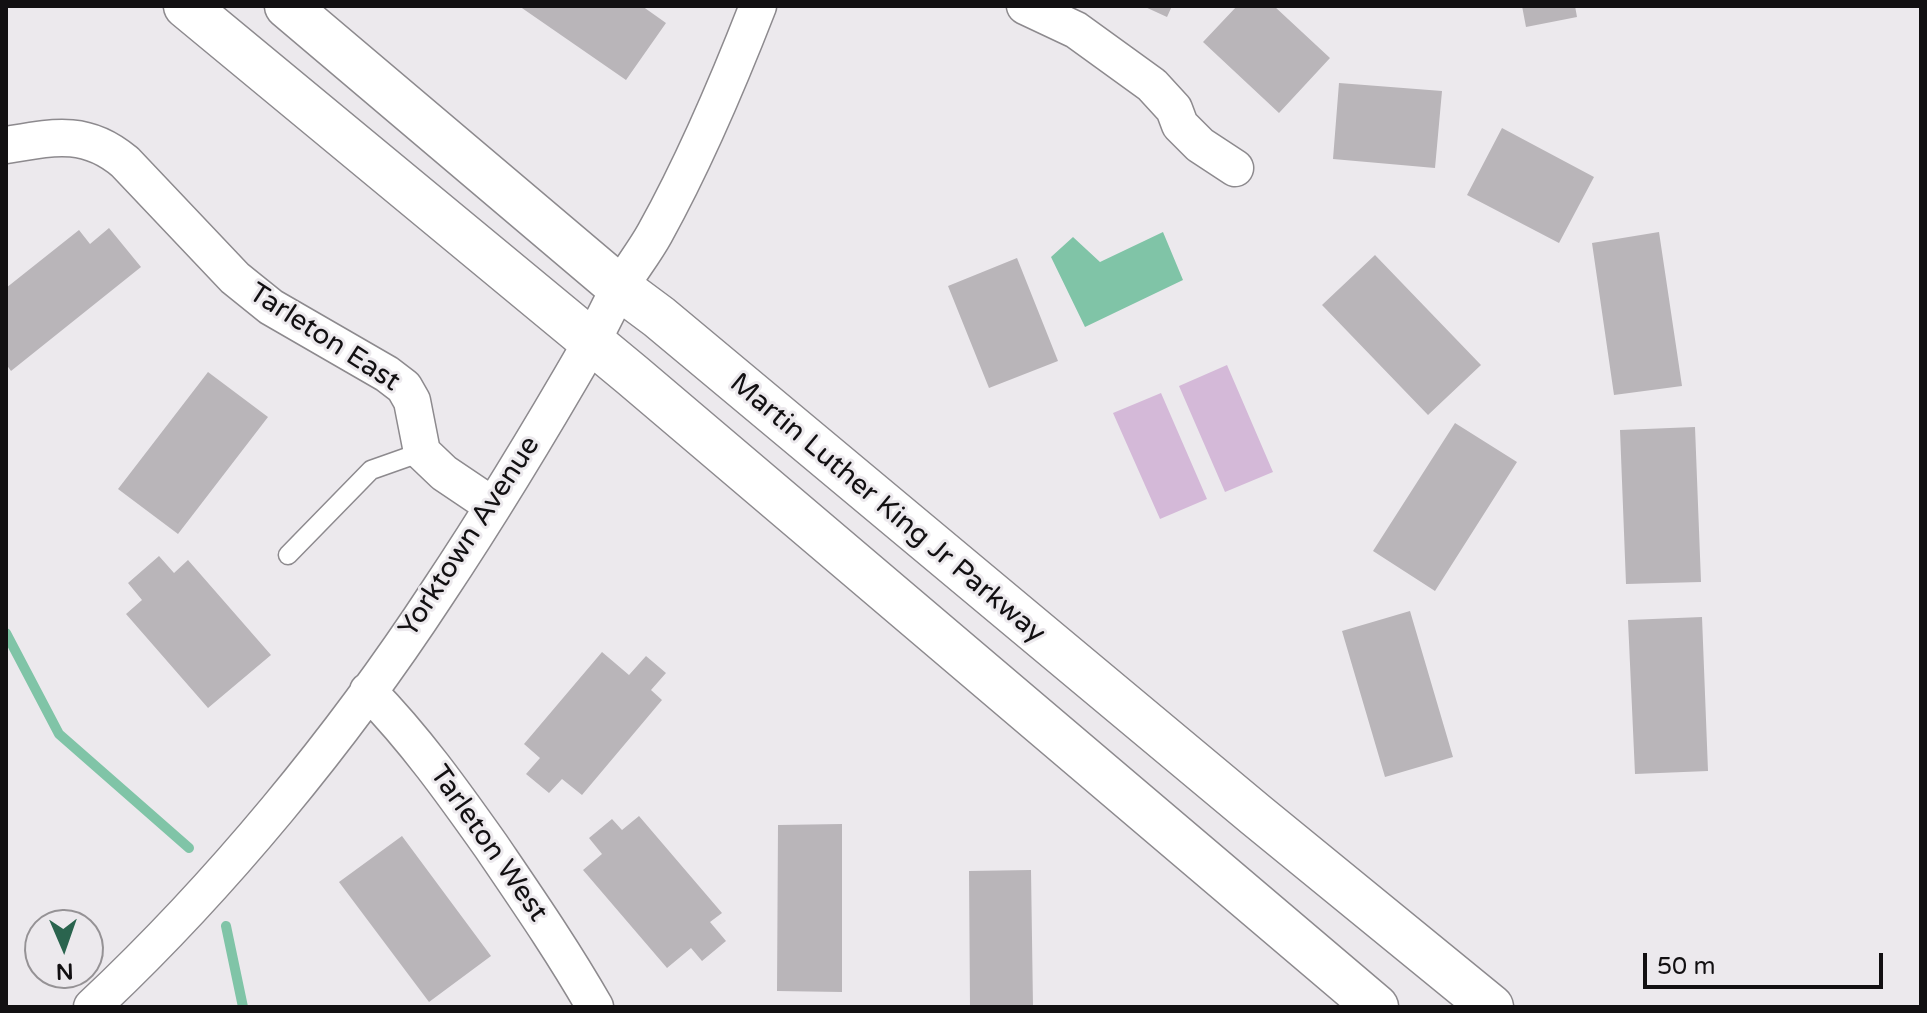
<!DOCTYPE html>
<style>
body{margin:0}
#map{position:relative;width:1927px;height:1013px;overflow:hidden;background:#ece9ed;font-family:"Varela Round",sans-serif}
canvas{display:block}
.frame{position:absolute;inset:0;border:8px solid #121012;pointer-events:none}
.north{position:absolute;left:24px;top:909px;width:80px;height:80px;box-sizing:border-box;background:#ece9ed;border:2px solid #959295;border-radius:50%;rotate:178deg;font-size:22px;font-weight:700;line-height:32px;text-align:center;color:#121012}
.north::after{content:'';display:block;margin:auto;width:28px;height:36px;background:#2a644e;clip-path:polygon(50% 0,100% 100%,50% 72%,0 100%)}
.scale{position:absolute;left:1643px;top:953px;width:240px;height:36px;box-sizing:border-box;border:4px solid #121012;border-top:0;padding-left:10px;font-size:24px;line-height:28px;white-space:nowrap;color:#121012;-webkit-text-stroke:6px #ece9ed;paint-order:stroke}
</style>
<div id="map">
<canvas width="1927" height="1013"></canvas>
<div class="frame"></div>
<div class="north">N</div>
<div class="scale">50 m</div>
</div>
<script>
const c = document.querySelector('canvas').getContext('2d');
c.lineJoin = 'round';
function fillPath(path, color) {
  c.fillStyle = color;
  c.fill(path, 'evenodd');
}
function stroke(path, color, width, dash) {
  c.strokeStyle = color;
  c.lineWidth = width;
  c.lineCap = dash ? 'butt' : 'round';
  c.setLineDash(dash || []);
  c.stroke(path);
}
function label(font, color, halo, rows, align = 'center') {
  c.font = font + ' "Varela Round",sans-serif';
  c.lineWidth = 6;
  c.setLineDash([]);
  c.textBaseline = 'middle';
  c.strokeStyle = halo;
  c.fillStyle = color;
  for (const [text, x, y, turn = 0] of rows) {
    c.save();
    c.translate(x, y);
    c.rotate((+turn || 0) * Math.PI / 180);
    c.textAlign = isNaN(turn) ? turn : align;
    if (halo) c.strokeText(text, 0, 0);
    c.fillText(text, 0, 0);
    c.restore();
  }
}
fillPath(new Path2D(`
 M1227 365 1273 472 1225 492 1179 386Z
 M1161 393 1207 499 1160 519 1113 413Z`), '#d4b9d8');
fillPath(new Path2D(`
 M1163 232 1183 280 1085 327 1051 257 1073 237 1100 262Z`), '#80c4a7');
stroke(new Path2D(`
 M6 633 59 734 189 848
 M226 926 243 1007`), '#80c4a7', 10);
fillPath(new Path2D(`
 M519 6H642L666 23 626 80Z
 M1143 6H1172L1167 17Z
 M1237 6H1274L1330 58 1279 113 1203 42Z
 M1522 6H1575L1577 17 1526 27Z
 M1339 83 1442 91 1435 168 1333 159Z
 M1502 128 1594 177 1559 243 1467 195Z
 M109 228 141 267 11 371 6 364V288L79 230 90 244Z
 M1659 232 1682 386 1614 395 1592 243Z
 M1375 255 1481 365 1428 415 1322 305Z
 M1017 258 1058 361 989 388 948 286Z
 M208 372 268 417 178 534 118 489Z
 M1455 423 1517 462 1435 591 1373 551Z
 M1695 427 1701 582 1626 584 1620 430Z
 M159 556 174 573 188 560 271 655 208 708 126 614 142 600 128 583Z
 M1410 611 1453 757 1385 777 1342 631Z
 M1702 617 1708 771 1635 774 1628 620Z
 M602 652 629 675 646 656 666 673 651 690 662 700 582 795 562 779 549 793 526 774 540 758 524 744Z
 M639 816 722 913 710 922 726 941 702 961 691 948 667 968 583 870 602 854 589 838 612 819 622 830Z
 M842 824V992L777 991 778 825Z
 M402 836 491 956 429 1002 339 882Z
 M1031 870 1033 1007H970L969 871Z`), '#b9b5b9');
const service = new Path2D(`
 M288 555 371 470 422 452`);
const minor = new Path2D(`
 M1025 6 1076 30 1152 85 1174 109 1180 125 1200 145 1235 168
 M6 145C53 137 86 129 125 162L235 278 271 307 387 374 404 387 412 401 422 452 444 473 493 506
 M368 691C415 739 452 791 491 846 527 899 563 951 595 1007
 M92 1007C220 887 342 739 438 592 492 511 542 428 591 343 601 325 609 307 619 289 630 270 644 253 655 233 695 161 728 83 758 6`);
const primary = new Path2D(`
 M186 6 632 375 1376 1007
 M287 6 620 288 659 317 1256 815 1491 1007`);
stroke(service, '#8d8a8e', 21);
stroke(minor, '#8d8a8e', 39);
stroke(primary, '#8d8a8e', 47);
stroke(service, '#fff', 18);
stroke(minor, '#fff', 36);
stroke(primary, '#fff', 44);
label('28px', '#121012', '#ece9ed', [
 ["Tarleton East",324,338,33],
 ["Martin Luther King Jr Parkway",887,509,40],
 ["Yorktown Avenue",470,537,-57],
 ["Tarleton West",488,844,55]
]);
</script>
